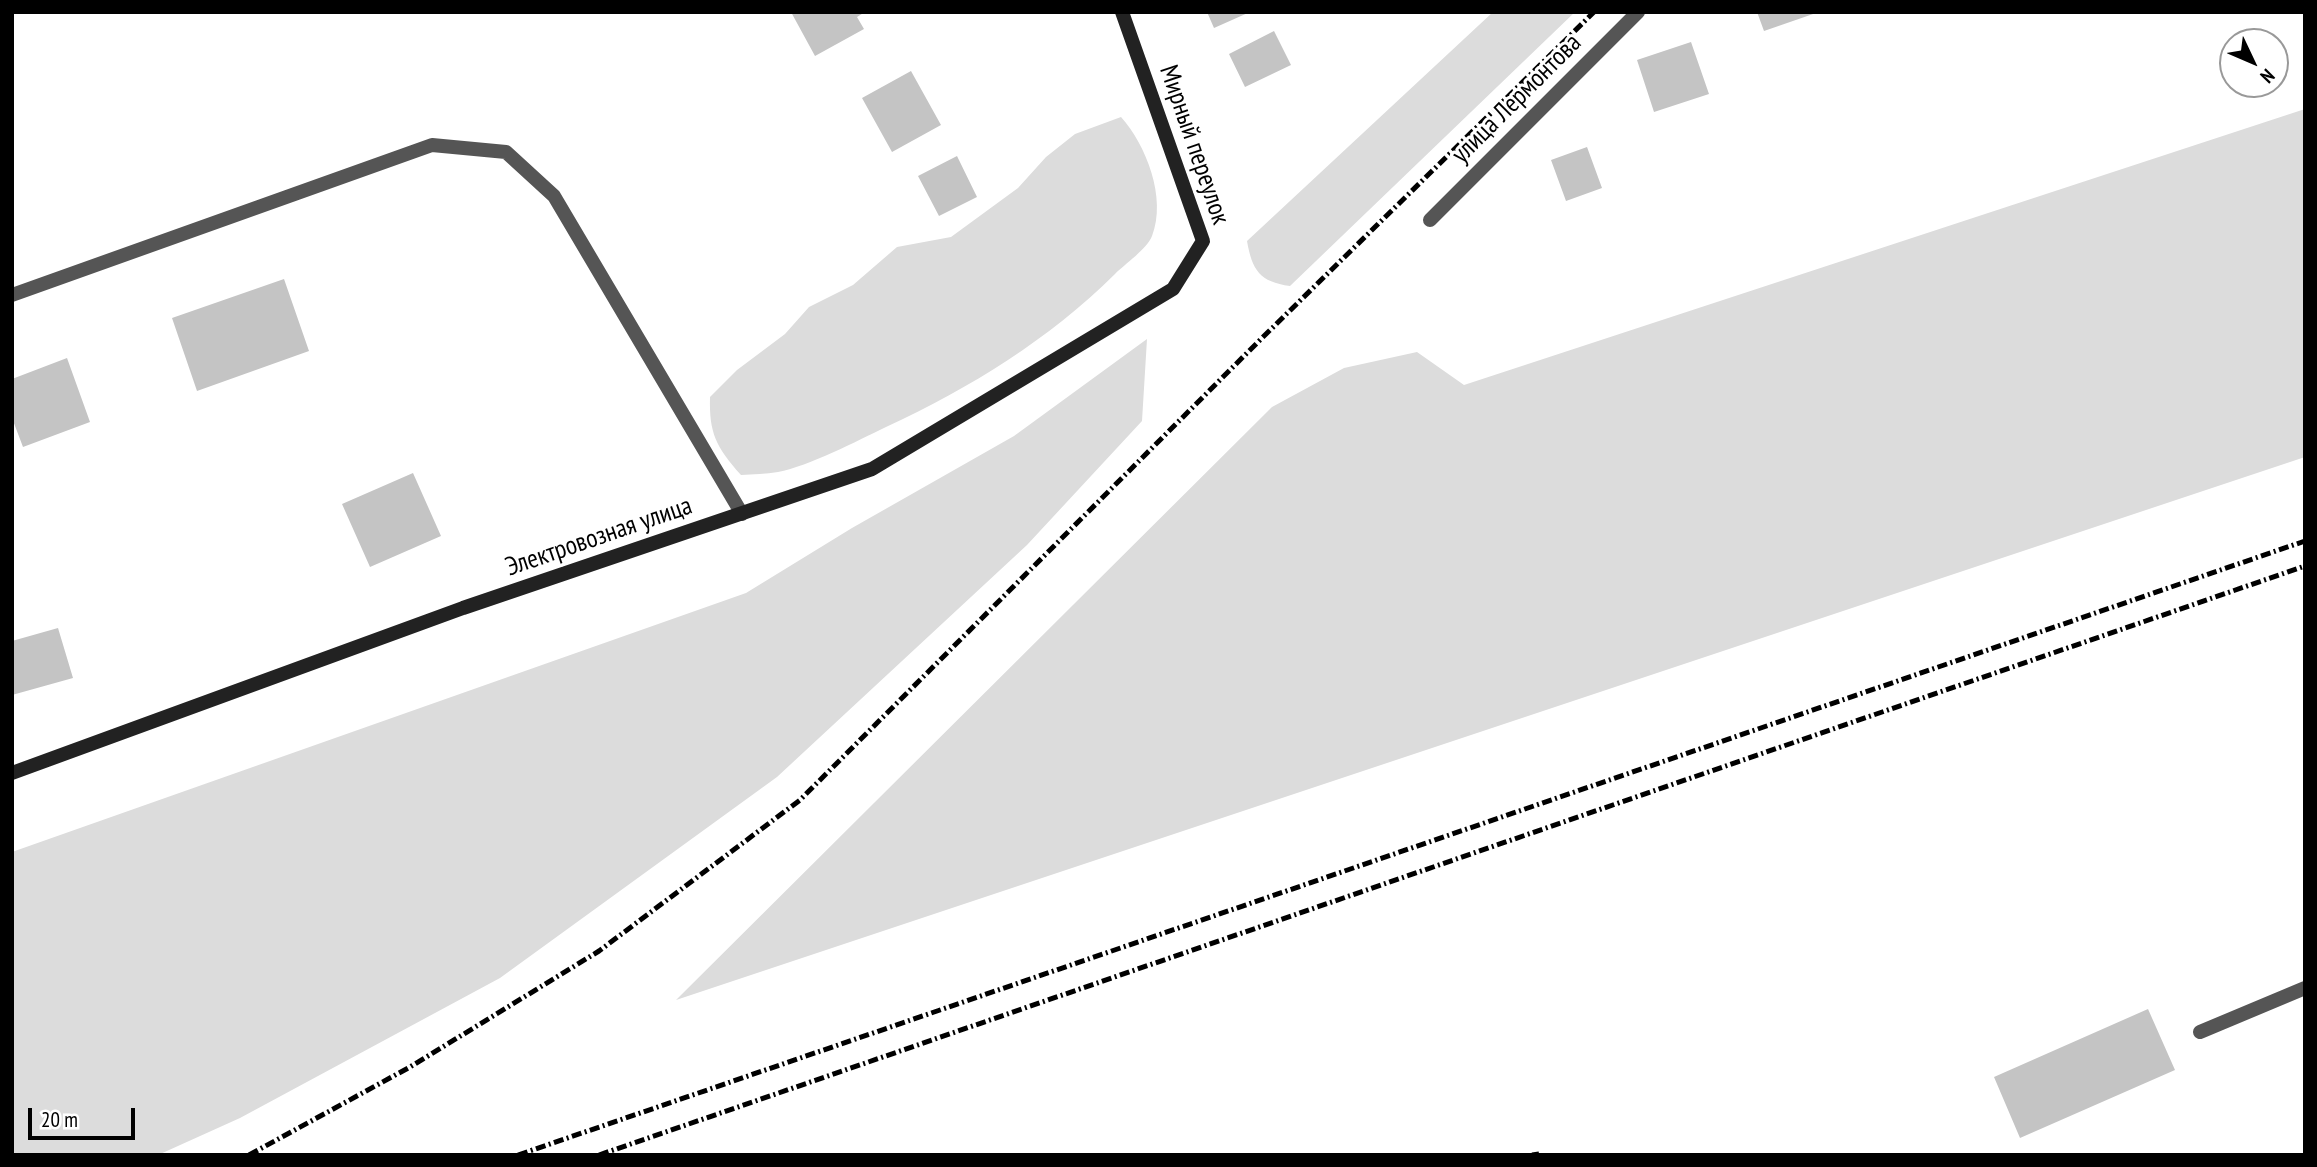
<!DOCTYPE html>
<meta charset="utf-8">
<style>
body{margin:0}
#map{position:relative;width:2317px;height:1167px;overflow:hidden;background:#fff;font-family:"PT Sans Narrow",sans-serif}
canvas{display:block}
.frame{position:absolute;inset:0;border:14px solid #000;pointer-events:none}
.north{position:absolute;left:2219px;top:28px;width:70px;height:70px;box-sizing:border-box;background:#fff;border:2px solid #999;border-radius:50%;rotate:134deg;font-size:19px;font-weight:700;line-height:28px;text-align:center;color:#000}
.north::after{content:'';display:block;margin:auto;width:24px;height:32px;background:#000;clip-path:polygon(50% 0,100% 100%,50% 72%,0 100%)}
.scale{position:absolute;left:28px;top:1108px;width:107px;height:32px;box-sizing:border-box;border:4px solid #000;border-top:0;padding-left:9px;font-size:21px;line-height:24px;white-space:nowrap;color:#000;-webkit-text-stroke:5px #fff;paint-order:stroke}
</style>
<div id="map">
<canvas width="2317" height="1167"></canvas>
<div class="frame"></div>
<div class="north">N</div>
<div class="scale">20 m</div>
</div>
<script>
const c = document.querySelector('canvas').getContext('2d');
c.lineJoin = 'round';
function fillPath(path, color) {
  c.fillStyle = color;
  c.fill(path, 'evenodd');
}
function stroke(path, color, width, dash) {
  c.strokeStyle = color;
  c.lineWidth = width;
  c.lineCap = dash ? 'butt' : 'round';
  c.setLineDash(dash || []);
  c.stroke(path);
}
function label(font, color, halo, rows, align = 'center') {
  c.font = font + ' "PT Sans Narrow",sans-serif';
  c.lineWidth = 6;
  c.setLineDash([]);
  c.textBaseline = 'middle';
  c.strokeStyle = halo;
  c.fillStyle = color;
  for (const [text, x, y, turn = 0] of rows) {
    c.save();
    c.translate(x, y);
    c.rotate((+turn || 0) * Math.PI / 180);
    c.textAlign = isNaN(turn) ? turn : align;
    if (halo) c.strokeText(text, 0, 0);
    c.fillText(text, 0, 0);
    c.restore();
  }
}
fillPath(new Path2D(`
 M1493 12H1575L1290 286C1260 282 1252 270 1247 241Z
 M2305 109V457L676 1000 1272 407 1344 368 1417 352 1464 385Z
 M1121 117C1146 145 1167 198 1152 236 1147 249 1125 264 1115 274 1048 340 972 387 886 427 857 441 809 466 778 472 766 474 753 474 741 475 716 447 709 433 710 397L737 370 785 334 809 307 853 285 897 247 951 237 1018 188 1046 157 1075 134Z
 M1147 339 1142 421 1027 545 777 777 500 978 240 1118 158 1155H12V852L746 593 852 528 1014 436Z`), '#dcdcdc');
fillPath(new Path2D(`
 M791 12H865L857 17 864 29 815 56Z
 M1207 12H1250L1214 28Z
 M1757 12H1816V13L1764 31Z
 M1274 31 1291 65 1245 87 1229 54Z
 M1691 42 1709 94 1654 112 1637 60Z
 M911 71 941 125 892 152 862 98Z
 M1587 147 1602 188 1566 201 1551 160Z
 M957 156 977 197 939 216 918 176Z
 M284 279 309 351 197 391 172 318Z
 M67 358 90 422 23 447 12 418V379Z
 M413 473 441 536 370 567 342 504Z
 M58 628 73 678 12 695V641Z
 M2148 1009 2175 1070 2020 1138 1994 1077Z`), '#c4c4c4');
stroke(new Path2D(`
 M12 295 432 145 506 152 554 196 742 514
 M2200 1032 2305 988`), '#555', 14);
stroke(new Path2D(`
 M1430 220 1638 12`), '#555', 14);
stroke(new Path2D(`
 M12 773 463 608 872 469 1173 289 1203 241 1122 12`), '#222', 14);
stroke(new Path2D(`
 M249 1155 410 1067 599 951 800 800 1260 340 1594 12
 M518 1155 2305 541
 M599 1155 2305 566
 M1532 1155 1539 1154`), '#000', 5, [10, 3.5, 2, 3.5]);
label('26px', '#000', '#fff', [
 ["улица Лермонтова",1517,99,-45],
 ["Мирный переулок",1194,145,71],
 ["Электровозная улица",599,537,-19]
]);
</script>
